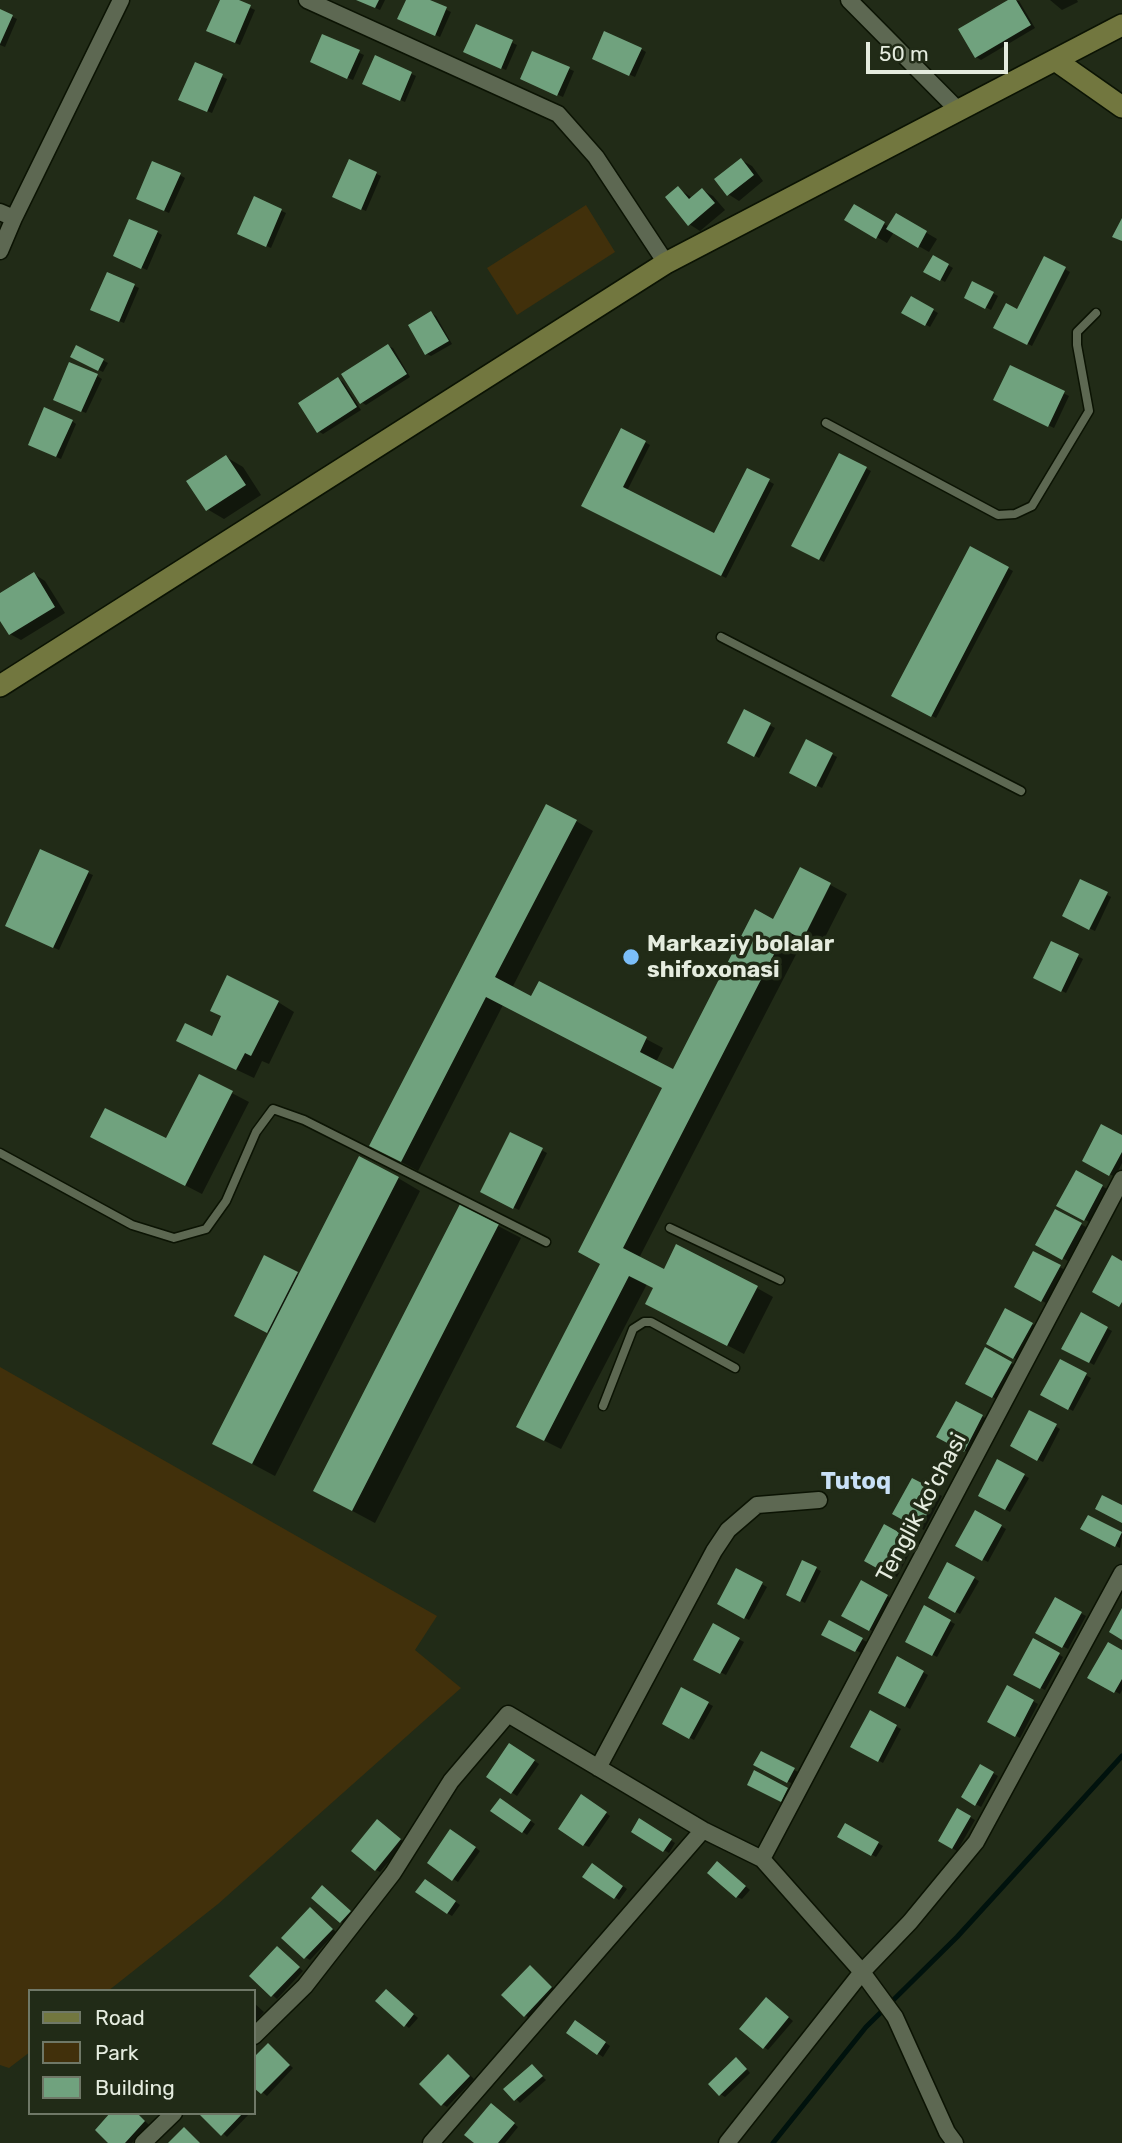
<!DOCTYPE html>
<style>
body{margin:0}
#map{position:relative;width:1122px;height:2143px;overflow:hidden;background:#212b17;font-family:Rubik,sans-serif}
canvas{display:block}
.legend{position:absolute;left:28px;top:1989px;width:228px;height:126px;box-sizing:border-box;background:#212b17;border:2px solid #6f7867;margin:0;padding:9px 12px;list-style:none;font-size:21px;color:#e5ecdf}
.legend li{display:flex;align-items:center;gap:14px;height:35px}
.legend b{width:35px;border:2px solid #6f7867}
.scale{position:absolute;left:866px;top:42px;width:142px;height:32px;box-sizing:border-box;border:4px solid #e5ecdf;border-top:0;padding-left:9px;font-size:21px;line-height:24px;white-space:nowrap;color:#e5ecdf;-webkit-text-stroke:5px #212b17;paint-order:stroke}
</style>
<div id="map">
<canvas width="1122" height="2143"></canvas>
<ul class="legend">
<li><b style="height:9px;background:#72773f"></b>Road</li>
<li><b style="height:19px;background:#41300b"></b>Park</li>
<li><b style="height:19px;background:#70a27e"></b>Building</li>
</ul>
<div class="scale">50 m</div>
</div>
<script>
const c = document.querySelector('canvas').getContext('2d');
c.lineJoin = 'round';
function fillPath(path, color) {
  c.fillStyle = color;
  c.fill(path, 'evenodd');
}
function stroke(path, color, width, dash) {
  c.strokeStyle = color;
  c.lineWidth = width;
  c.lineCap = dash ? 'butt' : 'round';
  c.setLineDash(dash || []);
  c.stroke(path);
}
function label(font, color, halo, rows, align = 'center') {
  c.font = font + ' Rubik,sans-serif';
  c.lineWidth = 7;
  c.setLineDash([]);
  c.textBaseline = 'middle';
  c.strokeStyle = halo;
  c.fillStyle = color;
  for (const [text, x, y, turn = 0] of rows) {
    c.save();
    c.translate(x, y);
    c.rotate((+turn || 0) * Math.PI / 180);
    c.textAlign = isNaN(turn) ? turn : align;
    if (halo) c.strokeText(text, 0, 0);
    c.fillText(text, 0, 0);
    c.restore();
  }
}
fillPath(new Path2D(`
 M586 205 615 252 517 315 487 268Z
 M0 1367 437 1616 415 1650 461 1688 218 1904 108 1991H30V2052L9 2068 0 2065Z`), '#41300b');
fillPath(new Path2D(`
 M221 0H234L255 10 240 45 213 33Z
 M358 0H385L380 10Z
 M407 0H426L451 12 440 37 404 21Z
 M1012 0 1019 1 1035 28 981 60 976 57Z
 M1050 0H1077L1078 2 1062 10Z
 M0 11 17 19 5 47 0 45Z
 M477 26 517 45 506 70 470 54Z
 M323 36 364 55 353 80 317 64Z
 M641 49 646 52 635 77 599 61Z
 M375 58 416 76 405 102 369 86Z
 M195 64 227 79 212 113 185 102Z
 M569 69 574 71 563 97 527 81Z
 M741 160 752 166 763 181 739 201 728 194Z
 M350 162 381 176 366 211 339 199Z
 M180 175 185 178 169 213 143 201Z
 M678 188 692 198 702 190 713 196 725 210 700 231 689 224Z
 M255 199 286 213 271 248 244 236Z
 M854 206 889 227 896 215 937 239 929 252 894 232 887 243 846 219Z
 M157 232 162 235 147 270 120 258Z
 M934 257 953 268 945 282 926 271Z
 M1045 258 1070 272 1032 346 996 327 1018 311Z
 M108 274 139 288 124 323 97 312Z
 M973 283 998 296 991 310 966 297Z
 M911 298 938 313 930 327 903 312Z
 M431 313 436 316 452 344 431 356 427 354Z
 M388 346 393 348 410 377 366 405 361 402Z
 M77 347 108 363 103 372 72 357Z
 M1011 367 1069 396 1054 428 1000 402Z
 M97 376 102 379 86 413 60 402Z
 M338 379 343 382 361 410 323 434 318 431Z
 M72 421 76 424 61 459 34 447Z
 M622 430 650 445 627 491 715 535 748 470 774 484 726 578 584 505Z
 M840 455 871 471 824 562 794 546Z
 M226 457 243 467 261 495 224 519 207 509Z
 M970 548 1013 571 936 718 893 695Z
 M34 574 45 581 65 613 21 640 10 634 0 618V595Z
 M745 712 775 728 759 758 729 742Z
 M807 741 837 757 822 788 791 772Z
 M576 821 593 831 512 988 532 998 540 983 663 1048 656 1062 673 1071 774 921 801 869 847 894 820 947 804 939 639 1258 664 1271 757 1288 773 1297 744 1354 664 1312 655 1288 647 1284 561 1449 535 1436 602 1264 664 1088 503 1005 418 1171 388 1155Z
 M88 873 93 875 59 950 11 928Z
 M1081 881 1111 897 1095 931 1064 916Z
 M1052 943 1083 959 1066 993 1035 977Z
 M278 1002 294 1012 269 1064 262 1061 254 1078 195 1050 213 1038 223 1017Z
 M199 1076 249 1102 202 1194 109 1146 167 1141Z
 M511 1134 547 1153 519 1210 482 1192Z
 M1122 1137V1163L1115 1177 1084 1160Z
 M1076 1172 1107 1189 1089 1222 1058 1206Z
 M398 1178 420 1191 275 1476 215 1444 271 1333 237 1316 265 1258 300 1276Z
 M460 1206 521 1238 375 1523 315 1491Z
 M1055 1211 1086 1227 1068 1261 1037 1244Z
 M1034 1253 1065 1270 1046 1303 1016 1287Z
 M1006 1310 1037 1327 1018 1360 988 1344Z
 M1082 1315 1112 1331 1094 1365 1064 1348Z
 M986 1350 1016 1366 998 1400 968 1383Z
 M1060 1361 1091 1378 1073 1411 1043 1394Z
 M957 1403 987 1419 969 1453 939 1437Z
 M1030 1412 1060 1429 1043 1462 1012 1446Z
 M998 1462 1029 1478 1010 1512 980 1495Z
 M912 1480 942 1496 924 1530 894 1513Z
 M976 1512 1006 1529 988 1562 958 1546Z
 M1088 1517 1122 1534 1120 1548 1083 1529Z
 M884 1527 915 1543 897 1577 866 1560Z
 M803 1562 821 1571 805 1603 788 1594Z
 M948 1564 979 1581 960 1614 930 1598Z
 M737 1570 767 1587 749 1620 719 1604Z
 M862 1582 892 1599 874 1632 843 1616Z
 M1055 1600 1086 1616 1068 1649 1037 1633Z
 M925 1608 955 1624 937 1657 907 1641Z
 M829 1623 867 1642 861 1653 824 1634Z
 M713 1626 744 1642 726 1675 695 1659Z
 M1033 1640 1063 1657 1045 1690 1015 1674Z
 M1122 1652V1690L1120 1694 1089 1677Z
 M898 1659 928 1675 910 1709 880 1692Z
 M1008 1688 1038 1704 1020 1738 990 1721Z
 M682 1690 713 1706 694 1740 664 1723Z
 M871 1713 901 1729 883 1763 853 1746Z
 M510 1745 539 1764 517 1796 488 1776Z
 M762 1753 798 1772 793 1784 756 1765Z
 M980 1766 998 1776 981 1807 963 1797Z
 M755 1773 792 1792 786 1803 749 1784Z
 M586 1799 610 1816 589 1847 584 1845Z
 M505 1803 535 1824 527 1835 523 1832Z
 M957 1810 975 1820 957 1851 940 1841Z
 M640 1821 675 1843 669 1853 633 1832Z
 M382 1824 405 1843 380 1872 376 1870Z
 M846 1825 883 1846 876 1857 840 1836Z
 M456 1834 480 1851 458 1882 429 1863Z
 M722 1866 750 1890 742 1899 737 1897Z
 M597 1868 627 1889 619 1900 615 1897Z
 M430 1884 460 1905 452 1916 447 1913Z
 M327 1890 354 1915 346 1924 341 1922Z
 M315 1912 336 1932 310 1960 305 1957Z
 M278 1948 303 1971 277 1999 251 1976Z
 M530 1967 556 1990 529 2018 525 2015Z
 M391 1994 418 2018 409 2028 405 2025Z
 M771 2002 793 2021 768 2050 764 2047Z
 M254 2003 264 2012 254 2023Z
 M580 2025 610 2046 603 2057 568 2033Z
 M268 2045 293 2068 267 2096 254 2085V2060Z
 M453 2059 474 2079 447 2107 442 2104Z
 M741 2062 750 2073 725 2097 720 2094Z
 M532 2066 546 2080 520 2103 506 2089Z
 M496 2108 518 2127 505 2143H476Z
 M137 2113 149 2125 132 2143H111Z
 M202 2113H250L227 2137Z`), '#0007');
stroke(new Path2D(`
 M773 2143 866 2027 957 1937 1122 1756`), '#00120d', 5);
fillPath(new Path2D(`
 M220 0H239L251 5 235 43 206 31Z
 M356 0H379L375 8Z
 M406 0H430L447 7 435 36 397 19Z
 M1008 0H1016L1031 25 975 58 958 29Z
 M0 9 13 15 0 44Z
 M476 24 513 40 501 69 463 52Z
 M604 31 642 48 629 76 592 59Z
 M322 34 360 50 347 79 310 62Z
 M532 51 570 67 557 96 520 79Z
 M375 55 412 72 400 101 362 84Z
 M195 62 223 74 207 112 178 100Z
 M741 158 754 175 727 196 714 179Z
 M349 159 377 172 361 210 332 197Z
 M152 161 181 173 164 211 136 199Z
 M678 186 689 199 702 188 715 203 688 226 665 197Z
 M254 196 282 209 266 247 237 234Z
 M854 204 885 222 876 239 844 220Z
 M896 213 927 231 918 248 886 229Z
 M1122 218V241L1112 237Z
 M129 219 158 231 141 269 113 256Z
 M933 255 949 264 940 281 923 272Z
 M1044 256 1066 267 1027 345 993 328 1006 303 1017 309Z
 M107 272 135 284 119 322 90 310Z
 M972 281 994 292 985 309 964 298Z
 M911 296 934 309 925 326 901 313Z
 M431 311 449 341 425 355 408 325Z
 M388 344 407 374 360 404 341 374Z
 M76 345 104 359 98 371 70 357Z
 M69 362 98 374 81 412 53 400Z
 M1010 365 1065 391 1048 427 993 400Z
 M338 377 357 407 317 433 298 403Z
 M44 407 73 420 56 457 28 445Z
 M621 428 646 441 623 487 714 533 747 468 770 479 721 576 581 506Z
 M839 453 867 467 819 560 791 546Z
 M226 455 246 485 206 511 186 481Z
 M970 546 1009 567 931 717 891 696Z
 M34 572 55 607 9 635 0 621V593Z
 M744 709 771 723 754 757 727 743Z
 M806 739 833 753 816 787 789 773Z
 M546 804 577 820 495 977 531 996 539 981 647 1037 640 1052 673 1069 755 909 773 919 800 867 831 883 803 939 786 931 623 1248 664 1269 676 1244 758 1286 727 1346 645 1304 653 1288 629 1276 544 1441 516 1427 600 1264 578 1252 662 1088 486 997 401 1162 369 1146Z
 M40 849 89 871 53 948 5 926Z
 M1080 879 1108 892 1089 930 1062 916Z
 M1051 941 1079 954 1061 992 1033 978Z
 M227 975 279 1001 251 1056 245 1053 236 1070 176 1041 185 1023 212 1036 221 1016 210 1011Z
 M199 1074 233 1091 185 1186 90 1137 105 1108 166 1138Z
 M1101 1124 1122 1135V1152L1109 1176 1082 1161Z
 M510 1132 543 1148 513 1209 480 1192Z
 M359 1156 399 1177 252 1464 212 1444Z
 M1076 1170 1103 1185 1084 1221 1056 1206Z
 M460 1204 499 1224 352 1511 313 1491Z
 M1055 1209 1082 1223 1062 1260 1035 1245Z
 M1033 1251 1061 1265 1041 1302 1014 1287Z
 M264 1255 298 1272 267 1333 234 1316Z
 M1112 1255 1122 1261V1302L1119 1307 1092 1292Z
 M1005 1308 1033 1323 1013 1359 986 1344Z
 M1081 1312 1108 1327 1089 1363 1061 1349Z
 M985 1347 1012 1362 992 1398 965 1384Z
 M1060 1359 1087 1373 1068 1410 1040 1395Z
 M956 1401 983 1415 964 1452 936 1437Z
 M1029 1410 1057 1424 1037 1461 1010 1446Z
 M997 1459 1025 1474 1005 1510 978 1496Z
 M912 1478 939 1492 919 1529 892 1514Z
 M1102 1495 1122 1505V1523L1095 1509Z
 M975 1510 1002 1525 982 1561 955 1546Z
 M1088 1515 1122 1532 1115 1547 1080 1529Z
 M884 1524 911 1539 891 1576 864 1561Z
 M802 1560 817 1567 800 1602 786 1595Z
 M947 1562 975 1577 955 1613 928 1598Z
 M736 1568 763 1582 744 1619 717 1604Z
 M861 1580 888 1595 869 1631 841 1616Z
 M1055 1597 1082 1612 1062 1648 1035 1633Z
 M924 1605 951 1620 932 1656 905 1642Z
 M1122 1608V1640L1109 1632Z
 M829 1620 863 1638 855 1652 821 1635Z
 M713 1623 740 1638 720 1674 693 1660Z
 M1033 1638 1060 1653 1040 1689 1013 1675Z
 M1108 1642 1122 1650V1679L1114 1693 1087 1678Z
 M897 1656 924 1671 905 1707 878 1693Z
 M1007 1685 1034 1700 1015 1737 987 1722Z
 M681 1687 709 1702 689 1739 662 1724Z
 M870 1710 897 1725 878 1762 850 1747Z
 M509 1743 535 1760 511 1794 486 1777Z
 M761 1751 795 1768 787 1783 753 1765Z
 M980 1764 994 1772 975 1806 961 1797Z
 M754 1770 788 1788 781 1802 747 1785Z
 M581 1794 607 1812 583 1846 558 1829Z
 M500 1798 531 1820 522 1833 490 1811Z
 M957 1808 971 1816 952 1849 938 1841Z
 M639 1818 672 1839 663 1852 631 1832Z
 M377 1819 401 1839 375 1871 351 1851Z
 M845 1823 879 1842 871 1856 837 1837Z
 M450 1829 476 1847 452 1881 427 1863Z
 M717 1861 746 1886 736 1898 707 1873Z
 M592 1863 623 1886 614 1899 582 1877Z
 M425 1879 456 1901 447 1914 415 1892Z
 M322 1885 351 1911 340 1923 311 1898Z
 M310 1907 333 1929 304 1959 281 1938Z
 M277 1946 300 1967 271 1997 249 1976Z
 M530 1965 552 1987 524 2017 501 1995Z
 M386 1989 414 2014 404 2027 375 2001Z
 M766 1997 789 2017 763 2049 739 2029Z
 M575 2020 606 2042 597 2055 566 2033Z
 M268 2043 290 2065 261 2094 254 2088V2057Z
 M448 2054 470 2076 441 2106 419 2084Z
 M736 2057 747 2069 719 2096 708 2084Z
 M532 2064 543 2076 514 2101 503 2089Z
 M491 2103 515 2123 498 2143H474L464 2135Z
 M110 2113H137L145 2121 125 2143H108L95 2130Z
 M198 2113H243L221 2136Z
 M184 2127 200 2143H168Z`), '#70a27e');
const lane = new Path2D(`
 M826 423 998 515 1015 514 1032 506 1089 411 1077 345V332L1096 313
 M721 637 1021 791
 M0 1153 132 1225 174 1238 206 1229 226 1201 256 1132 273 1109 304 1120 546 1242
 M670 1228 780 1280
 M603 1406 633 1329 644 1322H651L735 1368`);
const street = new Path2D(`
 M307 0 558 114 596 157 666 263
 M849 0 958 110
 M0 212 14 218 121 0
 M0 251 14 218
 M598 1768 714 1551 728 1530 757 1505 819 1500
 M762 1859 1122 1179
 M254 2036 305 1986 393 1873 451 1781 508 1714 703 1830 762 1859 862 1972 895 2017 947 2132 955 2143
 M143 2143 174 2113
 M431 2143 703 1830
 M727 2143 862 1972 910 1922 976 1842 1122 1573`);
const secondary = new Path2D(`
 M1055 60 1122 107
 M0 686 666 263 1122 25`);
stroke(lane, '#0b1303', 11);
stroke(street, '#0b1303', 19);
stroke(secondary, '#0b1303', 24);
stroke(lane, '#5d6852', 8);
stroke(street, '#5d6852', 16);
stroke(secondary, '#72773f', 21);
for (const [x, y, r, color] of [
 [631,957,9,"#7bbef8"]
]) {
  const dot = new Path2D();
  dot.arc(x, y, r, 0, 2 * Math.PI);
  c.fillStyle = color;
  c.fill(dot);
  stroke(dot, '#212b17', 2.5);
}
label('bold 23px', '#e5ecdf', '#212b17', [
 ["Markaziy bolalar",647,944],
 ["shifoxonasi",647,970]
], 'left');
label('23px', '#e5ecdf', '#212b17', [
 ["Tenglik ko'chasi",922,1508,-62]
]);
label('bold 24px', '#c9e1f7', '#212b17', [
 ["Tutoq",856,1482]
]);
</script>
